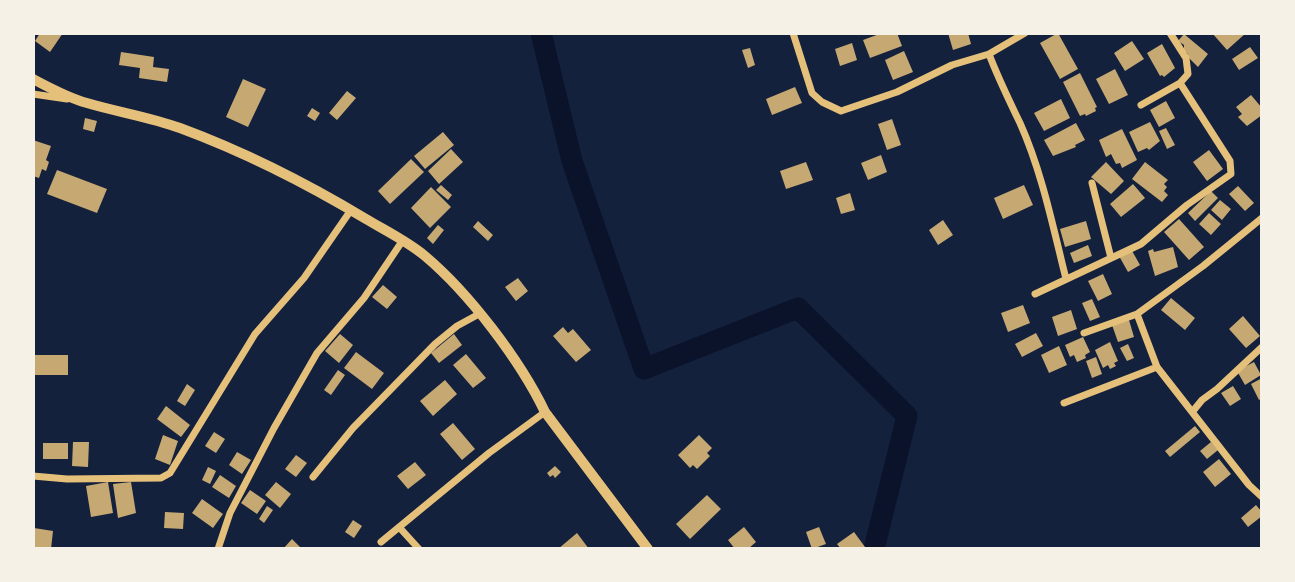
<!DOCTYPE html>
<style>
body{margin:0}
#map{position:relative;width:1295px;height:582px;overflow:hidden;background:#14213d;font-family:Roboto,sans-serif}
canvas{display:block}
.frame{position:absolute;inset:0;border:35px solid #f6f1e7;pointer-events:none}
</style>
<div id="map">
<canvas width="1295" height="582"></canvas>
<div class="frame"></div>
</div>
<script>
const c = document.querySelector('canvas').getContext('2d');
c.lineJoin = 'round';
function stroke(path, color, width, dash) {
  c.strokeStyle = color;
  c.lineWidth = width;
  c.lineCap = dash ? 'butt' : 'round';
  c.setLineDash(dash || []);
  c.stroke(path);
}
function fillPath(path, color) {
  c.fillStyle = color;
  c.fill(path, 'evenodd');
}
stroke(new Path2D(`
 M541 33 572 161 644 369 798 308 907 416 874 549`), '#0b132b', 21);
fillPath(new Path2D(`
 M40 33H63L50 52 35 41Z
 M882 33H897L902 46 870 58 863 40Z
 M948 33H968L971 44 953 50Z
 M1058 33 1078 69 1060 79 1040 43Z
 M1212 33H1246L1227 50Z
 M1184 34 1208 54 1198 67 1187 56 1188 54 1184 50V45L1178 41Z
 M1132 41 1144 59 1125 71 1114 53Z
 M852 43 857 60 840 66 835 49Z
 M1162 44 1175 68 1164 77 1162 75 1160 76 1147 53Z
 M1250 47 1258 58 1239 70 1232 59Z
 M750 48 755 65 748 68 742 50Z
 M904 51 913 72 893 80 885 60Z
 M121 52 154 57 153 67 169 69 167 82 139 78 140 68 119 65Z
 M1115 69 1128 95 1109 104 1096 79Z
 M1080 73 1097 107 1095 108 1096 111 1086 116 1085 114 1080 116 1063 82Z
 M243 79 266 89 248 127 226 117Z
 M795 87 802 103 772 115 766 99Z
 M347 91 356 98 337 120 329 113Z
 M1251 95 1262 108V115L1247 126 1238 117 1242 114 1236 107Z
 M1061 99 1070 118 1044 131 1034 113Z
 M1166 101 1175 118 1159 127 1150 110Z
 M312 108 320 113 315 121 307 116Z
 M85 118 97 121 94 132 83 129Z
 M892 119 901 145 887 150 878 124Z
 M1150 122 1160 141 1149 150 1147 148 1138 152 1129 132Z
 M1076 123 1085 140 1075 145 1076 147 1053 156 1044 140Z
 M1166 128 1175 145 1167 149 1159 131Z
 M1122 129 1137 160 1122 168 1120 163 1116 164 1111 154 1106 157 1099 140Z
 M443 132 454 145 425 169 414 156Z
 M33 140 51 146 46 160 49 162 46 171 42 169 39 178 33 176Z
 M451 149 463 162 439 184 428 171Z
 M1209 150 1223 169 1207 181 1193 162Z
 M881 155 887 172 868 180 861 163Z
 M411 159 424 172 390 204 378 191Z
 M806 162 813 180 786 189 780 171Z
 M1106 162 1124 181 1111 194 1091 177Z
 M1145 162 1168 180 1164 184 1167 187 1164 191 1168 195 1162 202 1132 179Z
 M57 170 107 189 97 213 47 194Z
 M1133 184 1145 198 1121 217 1110 204Z
 M441 185 452 195 448 200 436 190Z
 M1024 185 1033 205 1003 219 994 198Z
 M1238 186 1254 203 1245 211 1229 194Z
 M431 187 451 207 430 228 411 208Z
 M1211 191 1218 198 1195 221 1188 213Z
 M850 193 855 210 841 214 836 198Z
 M1220 200 1231 209 1222 220 1211 210Z
 M1209 213 1221 224 1211 235 1199 224Z
 M1179 219 1204 247 1189 260 1164 232Z
 M943 220 953 235 938 245 929 230Z
 M478 221 493 235 488 241 473 227Z
 M1086 221 1091 239 1065 247 1060 229Z
 M438 225 444 230 433 244 427 238Z
 M1088 245 1092 256 1074 263 1070 253Z
 M1173 247 1178 267 1155 276 1148 251 1153 249 1154 252Z
 M1131 249 1140 265 1128 272 1119 256Z
 M1103 274 1112 294 1098 301 1088 281Z
 M518 278 528 291 516 301 505 287Z
 M383 285 397 297 387 309 372 297Z
 M1171 298 1195 318 1185 330 1161 310Z
 M1092 299 1100 317 1090 321 1082 303Z
 M1023 305 1030 323 1008 332 1001 313Z
 M1071 310 1077 329 1058 336 1052 317Z
 M1243 316 1260 336 1246 348 1229 329Z
 M1129 320 1134 337 1118 342 1112 325Z
 M563 327 568 333 573 329 591 350 576 362 553 336Z
 M1036 333 1043 346 1022 357 1015 344Z
 M340 334 353 345 339 363 325 351Z
 M454 334 462 345 439 363 431 353Z
 M1083 337 1090 352 1085 355 1086 358 1077 362 1074 355 1070 357 1065 345Z
 M1110 342 1118 361 1114 363 1116 366 1110 369 1108 365 1103 368 1095 350Z
 M1128 344 1134 358 1127 361 1120 348Z
 M1059 346 1067 365 1049 373 1041 355Z
 M356 352 384 373 372 389 344 368Z
 M466 354 486 378 473 388 453 365Z
 M33 355H68V375H33Z
 M1096 357 1102 374 1092 378 1086 361Z
 M1254 362 1261 375 1245 385 1237 371Z
 M338 370 345 375 331 395 324 390Z
 M1262 378V398L1259 400 1251 384Z
 M445 380 457 394 433 416 420 401Z
 M187 384 195 390 185 406 177 401Z
 M1233 386 1241 399 1230 406 1221 393Z
 M166 406 190 425 181 437 157 419Z
 M453 423 475 449 462 460 440 434Z
 M1195 426 1200 432 1170 457 1165 451Z
 M214 432 225 439 216 453 205 446Z
 M163 435 178 441 170 465 155 459Z
 M699 435 712 448 707 453 710 456 697 469 693 465 690 468 678 455Z
 M73 442H89L88 467 72 466Z
 M1211 442 1218 450 1207 459 1200 451Z
 M43 443H68V459H43Z
 M237 452 251 460 242 474 229 465Z
 M296 455 307 463 296 477 285 469Z
 M1219 459 1231 474 1215 487 1203 472Z
 M415 462 426 475 408 489 397 476Z
 M555 466 561 472 555 478 553 475 550 477 547 473Z
 M208 467 216 471 210 484 202 480Z
 M220 475 236 486 229 498 212 487Z
 M108 482 113 513 91 517 86 486Z
 M131 482 136 513 118 518 113 484Z
 M276 482 291 494 280 508 265 495Z
 M250 490 266 501 257 514 241 503Z
 M707 495 721 509 690 539 676 524Z
 M202 499 223 514 213 528 192 513Z
 M1256 505 1262 512V516L1248 527 1241 518Z
 M267 506 273 510 264 523 259 519Z
 M165 512 184 513 183 529 164 528Z
 M353 520 362 526 354 538 345 532Z
 M744 527 756 542 748 549H735L728 540Z
 M819 527 826 544 812 549 806 532Z
 M34 528 53 531 51 549H33Z
 M854 532 865 547 841 549 837 544Z
 M577 533 589 549H558Z
 M292 539 302 549H283Z`), '#c6a872');
stroke(new Path2D(`
 M793 33 812 93 822 102 841 111 897 92 952 65 989 54 1025 33
 M989 54C998 78 1009 100 1020 123 1042 172 1053 227 1066 279
 M33 94 67 99
 M1141 105 1180 83
 M1092 183 1111 258
 M1035 294 1141 244 1187 205 1231 174 1230 161 1180 83 1188 74 1186 58 1170 33
 M1137 314 1157 367 1249 485 1262 497
 M1084 333 1137 314 1203 266 1262 218
 M1064 403 1157 367
 M1193 411 1202 400 1217 389 1262 347
 M33 476 67 479 161 478 170 473 255 334 304 278 351 210
 M313 477 353 428 435 344 457 326 479 314
 M399 527 419 549
 M381 542 489 453 545 412
 M218 549 230 513 274 428 317 353 364 298 403 240`), '#e5c07b', 7);
stroke(new Path2D(`
 M33 79C50 88 68 98 87 103 117 112 150 117 180 128 245 152 306 183 366 219 386 231 407 241 425 256 469 293 520 360 545 412L648 549`), '#e5c07b', 10);
</script>
